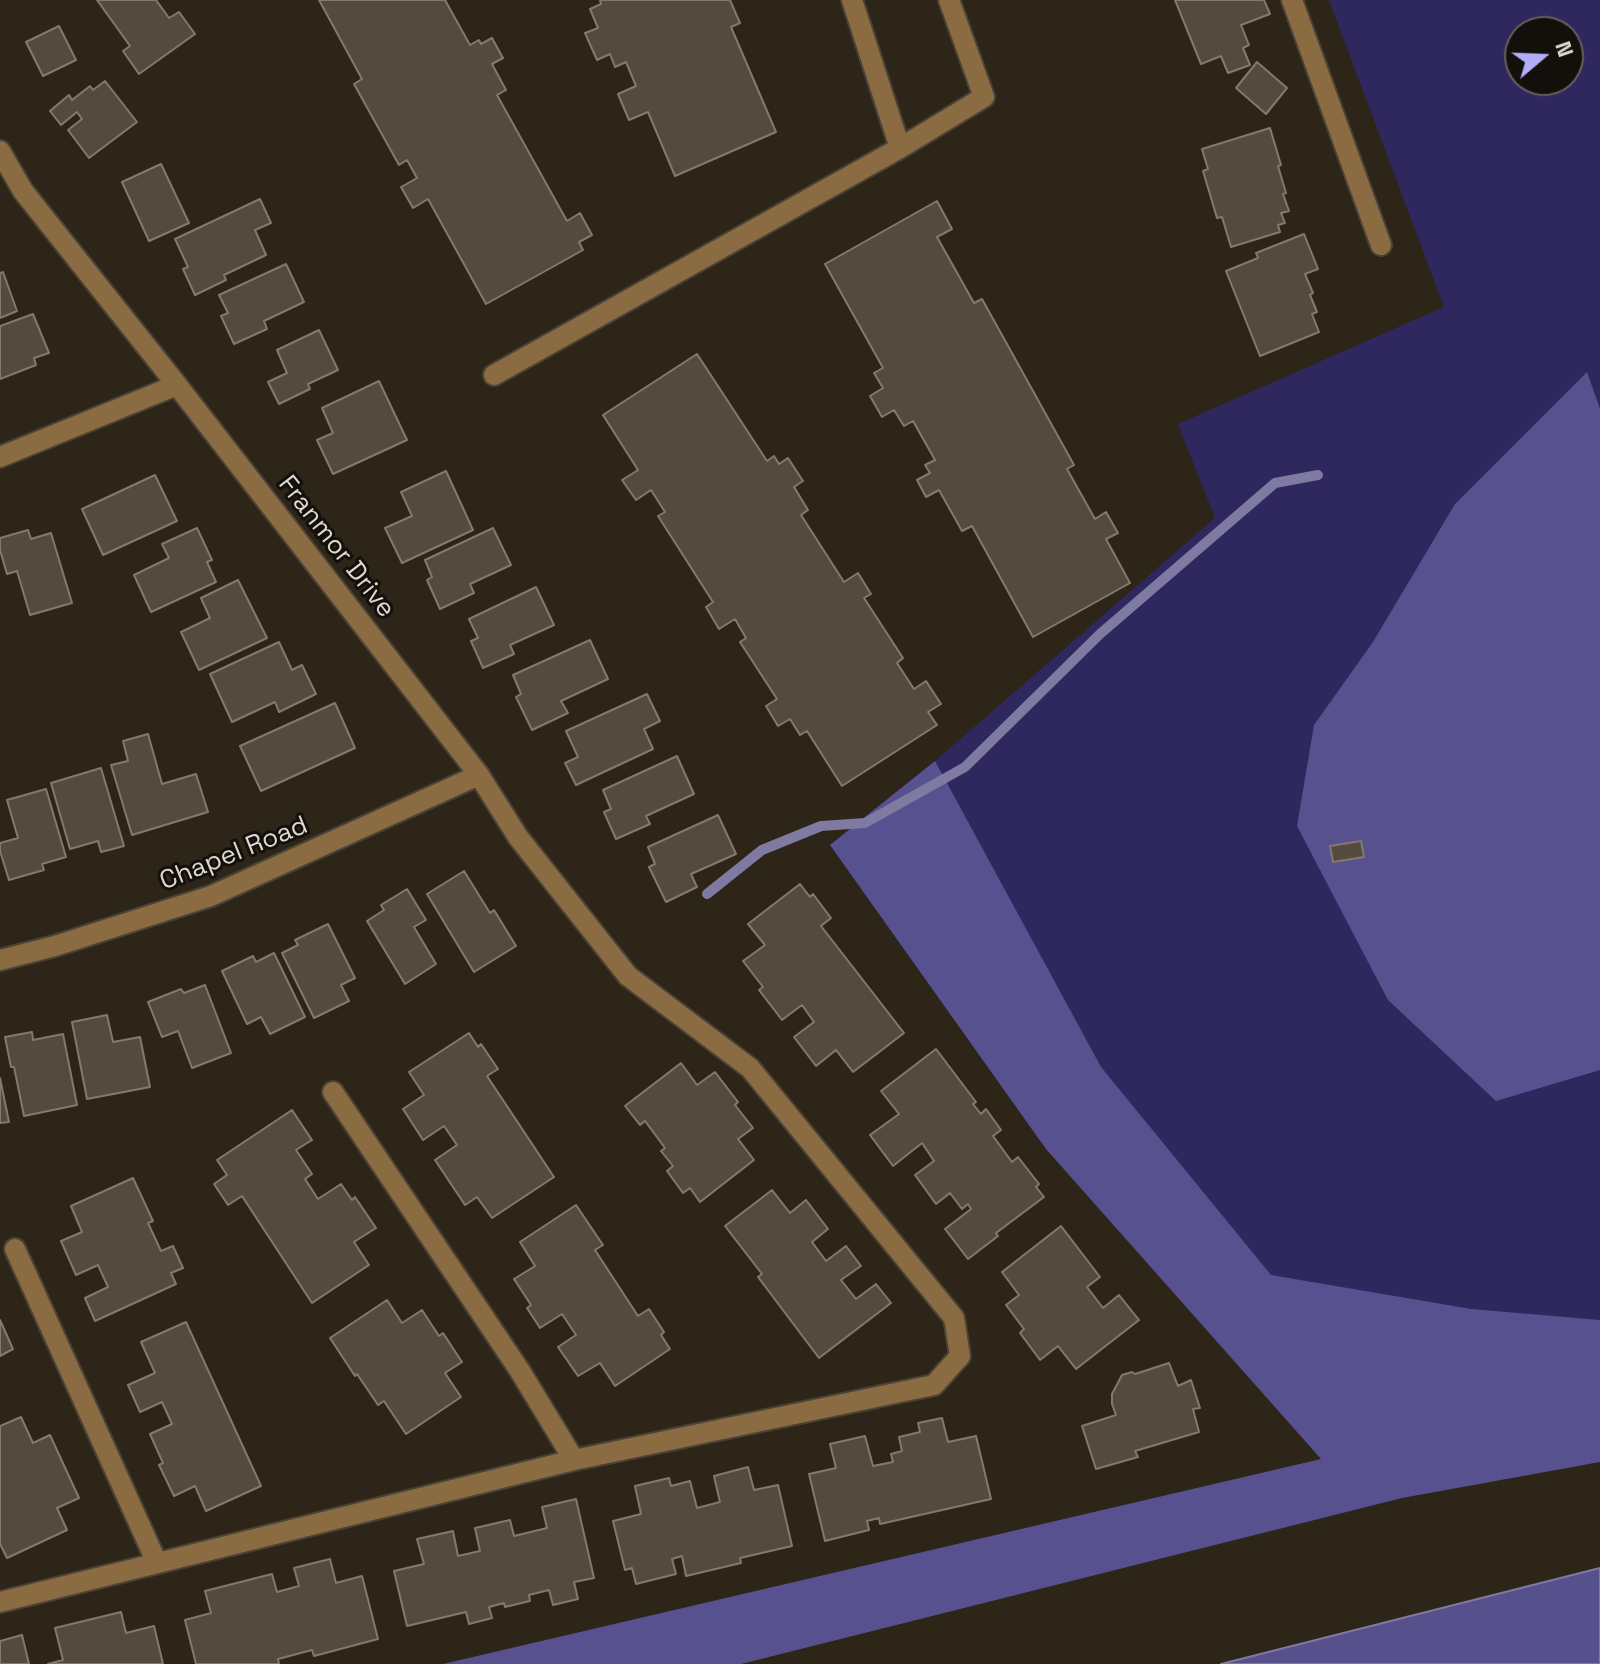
<!DOCTYPE html>
<style>
body{margin:0}
#map{position:relative;width:1600px;height:1664px;overflow:hidden;background:#2e2519;font-family:"Space Grotesk",sans-serif}
canvas{display:block}
.north{position:absolute;left:1504px;top:16px;width:80px;height:80px;box-sizing:border-box;background:#130f0a;border:2px solid #655f5a;border-radius:50%;rotate:71deg;font-size:22px;font-weight:700;line-height:32px;text-align:center;color:#dfd8d1}
.north::after{content:'';display:block;margin:auto;width:28px;height:36px;background:#b1adfa;clip-path:polygon(50% 0,100% 100%,50% 72%,0 100%)}
</style>
<div id="map">
<canvas width="1600" height="1664"></canvas>
<div class="north">N</div>
</div>
<script>
const c = document.querySelector('canvas').getContext('2d');
c.lineJoin = 'round';
function fillPath(path, color) {
  c.fillStyle = color;
  c.fill(path, 'evenodd');
}
function stroke(path, color, width, dash) {
  c.strokeStyle = color;
  c.lineWidth = width;
  c.lineCap = dash ? 'butt' : 'round';
  c.setLineDash(dash || []);
  c.stroke(path);
}
function label(font, color, halo, rows, align = 'center') {
  c.font = font + ' "Space Grotesk",sans-serif';
  c.lineWidth = 6;
  c.setLineDash([]);
  c.textBaseline = 'middle';
  c.strokeStyle = halo;
  c.fillStyle = color;
  for (const [text, x, y, turn = 0] of rows) {
    c.save();
    c.translate(x, y);
    c.rotate((+turn || 0) * Math.PI / 180);
    c.textAlign = isNaN(turn) ? turn : align;
    if (halo) c.strokeText(text, 0, 0);
    c.fillText(text, 0, 0);
    c.restore();
  }
}
fillPath(new Path2D(`
 M1329 0H1600V1462L1046 1149 830 845 935 761 1215 518 1178 424 1444 307ZM1520 32H1568V80H1520Z`), '#2f285e');
fillPath(new Path2D(`
 M1587 372 1600 409V1070L1496 1101 1388 1000 1297 826 1314 725 1373 642 1455 504Z
 M935 761 1101 1067 1271 1275 1471 1309 1600 1320V1462L1402 1498 741 1664H443L1321 1459 1046 1149 830 845Z`), '#57528f');
const water = new Path2D(`
 M1600 1568V1664H1221Z`);
fillPath(water, '#56518d');
stroke(water, '#7f7aa1', 2);
stroke(new Path2D(`
 M707 894 762 850 821 826 865 823 965 767 1100 634 1275 483 1318 475`), '#7f7aa1', 10);
const building = new Path2D(`
 M97 0H156L169 18 179 12 195 34 139 74 123 51 130 46Z
 M319 0H445L470 45 479 40 481 44 492 38 503 58 492 64 506 90 497 95 567 221 580 213 592 235 579 242 583 250 486 304 428 199 413 208 401 187 417 178 407 160 399 165 354 84 362 79Z
 M600 0H730L740 23 731 27 776 132 675 176 648 112 629 120 618 94 636 86 626 62 615 67 610 54 597 60 585 33 598 28 590 9 601 4Z
 M1175 0H1264L1270 14 1241 25 1249 45 1243 48 1250 65 1228 73 1221 56 1201 64Z
 M59 26 76 60 43 76 26 42Z
 M1257 62 1287 88 1266 114 1236 88Z
 M105 81 137 122 89 158 68 130 82 119 77 112 61 125 50 111 69 95 72 100 90 86 93 90Z
 M1270 128 1281 165 1278 166 1286 193 1283 194 1289 211 1281 213 1285 223 1278 225 1280 232 1231 247 1222 217 1217 218 1203 171 1208 169 1202 149Z
 M161 164 189 223 149 241 122 182Z
 M260 199 271 223 255 230 266 255 224 275 226 280 195 295 183 269 188 267 175 239Z
 M937 201 952 229 937 237 974 303 982 299 1074 465 1067 469 1095 519 1106 512 1118 533 1106 539 1130 583 1033 637 972 526 962 531 939 490 926 497 917 480 930 473 925 465 935 460 913 421 904 426 894 410 882 417 870 396 883 388 874 373 883 368 825 264Z
 M1304 234 1318 269 1305 274 1313 293 1310 295 1317 312 1312 314 1319 332 1260 356 1226 271 1258 258 1256 253Z
 M286 264 304 302 264 321 267 329 234 344 221 316 228 313 219 295Z
 M3 272 17 311 0 318V273Z
 M33 314 49 353 34 358 36 365 0 379V326Z
 M319 330 338 370 308 384 310 389 279 404 268 382 287 373 277 350Z
 M697 354 767 461 774 456 779 464 788 458 803 481 794 487 808 510 801 515 844 582 858 573 871 594 864 598 903 658 897 663 914 689 926 681 941 704 928 712 937 725 842 786 807 731 800 735 790 719 778 726 766 706 777 699 740 642 746 638 735 619 719 629 706 607 713 602 658 516 665 512 651 490 636 500 622 480 638 470 603 415Z
 M379 381 407 440 333 474 317 440 333 433 322 408Z
 M446 471 473 530 402 563 385 528 412 516 401 492Z
 M155 475 177 521 103 555 82 509Z
 M197 528 212 560 207 562 216 582 151 612 134 575 169 558 162 544Z
 M493 528 511 565 470 584 474 593 440 609 427 580 432 577 425 560Z
 M28 530 31 539 51 533 72 603 30 615 17 571 7 574 0 550V538Z
 M238 580 267 638 199 670 181 632 210 618 201 598Z
 M536 587 554 625 510 645 514 654 483 668 471 641 478 638 469 619Z
 M590 640 608 679 561 701 568 713 532 730 516 697 521 694 513 675Z
 M279 642 292 670 302 665 316 694 279 712 275 702 232 722 210 674Z
 M647 694 660 721 644 729 653 749 576 785 565 763 578 757 566 731Z
 M335 703 355 748 261 791 240 746Z
 M148 734 162 784 196 774 208 812 132 835 111 765 128 761 123 741Z
 M677 756 694 794 646 816 650 824 616 839 604 812 611 809 603 790Z
 M101 768 124 846 101 852 98 841 70 849 51 783Z
 M46 789 66 857 42 864 44 870 9 880 0 851V843L18 838 7 800Z
 M718 815 736 854 691 874 697 887 666 902 649 867 655 864 648 847Z
 M1361 841 1364 857 1333 862 1330 846Z
 M464 871 490 913 494 910 516 946 474 972 427 894Z
 M800 884 810 897 813 894 831 918 821 926 904 1033 853 1072 836 1050 816 1066 794 1037 814 1022 802 1005 782 1020 759 990 763 987 743 961 765 945 748 924Z
 M407 889 426 920 414 927 436 964 405 984 367 921 384 910 381 905Z
 M328 924 355 978 341 985 349 1001 314 1018 282 953 298 945 295 940Z
 M274 953 305 1017 270 1034 261 1017 247 1024 222 971 253 956 256 962Z
 M205 985 231 1053 192 1068 178 1031 162 1037 148 1002 181 989 184 993Z
 M107 1015 113 1042 140 1037 150 1087 87 1099 72 1022Z
 M32 1032 33 1040 63 1034 77 1105 24 1116 14 1067H11L5 1037Z
 M469 1033 478 1047 481 1044 498 1069 487 1076 554 1177 492 1218 477 1197 465 1205 435 1160 457 1145 444 1126 423 1140 403 1109 424 1095 409 1072Z
 M936 1049 976 1102 973 1104 981 1114 986 1109 1001 1130 993 1136 1012 1162 1018 1157 1039 1184 1036 1187 1044 1197 996 1233 998 1236 968 1259 945 1229 971 1209 968 1204 962 1209 950 1193 936 1204 915 1175 934 1161 922 1143 893 1166 870 1135 899 1114 881 1091Z
 M681 1063 697 1085 715 1072 738 1102 735 1105 753 1128 738 1139 754 1160 700 1202 690 1188 683 1193 667 1171 673 1166 661 1151 665 1148 645 1121 640 1125 625 1106Z
 M0 1078 9 1122 0 1123Z
 M292 1110 312 1140 296 1150 312 1174 305 1179 318 1199 341 1184 352 1200 355 1197 376 1228 354 1242 369 1265 312 1303 242 1196 228 1205 214 1184 227 1175 217 1160Z
 M133 1178 153 1221 148 1223 161 1251 173 1246 183 1268 171 1273 176 1284 95 1321 85 1298 108 1287 98 1265 76 1275 61 1241 82 1232 71 1206Z
 M772 1190 790 1213 806 1200 828 1229 812 1242 826 1261 846 1246 861 1266 841 1280 856 1299 876 1284 891 1303 819 1358 758 1277 762 1274 725 1226Z
 M576 1205 603 1245 595 1250 638 1316 649 1309 664 1332 661 1335 670 1349 615 1386 600 1363 578 1376 558 1347 576 1335 562 1314 540 1328 527 1308 531 1305 514 1279 535 1266 520 1242Z
 M1061 1226 1100 1277 1087 1287 1103 1308 1119 1295 1139 1320 1076 1369 1058 1346 1040 1360 1020 1333 1024 1329 1006 1305 1019 1295 1002 1272Z
 M387 1300 402 1323 422 1310 439 1336 443 1333 462 1362 445 1373 461 1397 406 1434 384 1401 378 1405 357 1374 355 1376 330 1338Z
 M0 1320 13 1349 0 1356Z
 M186 1322 261 1486 206 1511 195 1486 174 1496 159 1465 163 1463 150 1434 172 1424 162 1402 140 1412 128 1385 155 1373 141 1342Z
 M1169 1363 1178 1386 1191 1380 1200 1408 1193 1409 1199 1432 1135 1451 1138 1457 1096 1469 1082 1426 1116 1415 1112 1404V1394L1122 1375 1132 1372 1135 1374Z
 M21 1417 33 1443 50 1435 79 1498 57 1508 67 1530 7 1558 0 1544V1426Z
 M942 1418 948 1442 976 1436 991 1499 880 1524 879 1518 867 1521 869 1530 825 1541 809 1474 836 1468 830 1444 865 1436 873 1466 893 1462 891 1454 902 1451 899 1437 920 1432 918 1423Z
 M748 1467 754 1490 778 1485 792 1546 740 1558 741 1563 686 1576 682 1556 672 1559 676 1574 636 1584 632 1568 625 1570 613 1521 641 1514 635 1486 669 1478 671 1486 690 1481 697 1508 720 1502 714 1476Z
 M576 1499 594 1578 574 1582 578 1599 553 1605 549 1590 529 1595 530 1601 505 1607 504 1603 489 1607 492 1618 469 1624 466 1612 407 1626 394 1571 424 1564 417 1539 453 1531 458 1556 480 1551 475 1528 510 1520 514 1536 547 1528 542 1507Z
 M330 1559 336 1583 362 1576 378 1639 314 1656 312 1650 278 1659 279 1664H196L185 1620 211 1613 205 1591 272 1574 277 1592 299 1586 294 1568Z
 M121 1612 126 1633 154 1626 163 1664H48L63 1660 55 1628Z
 M22 1635 29 1664H0V1641Z`);
fillPath(building, '#544a3e');
stroke(building, '#84796c', 2);
const minor = new Path2D(`
 M1292 0 1381 245
 M900 148 984 97 949 0
 M0 151 23 191 177 385 479 775 518 837 628 976 750 1068 954 1318 960 1356 934 1385 574 1460 0 1602
 M494 375 900 148 852 0
 M0 457 177 385
 M0 960 55 946 211 896 479 775
 M333 1092 520 1371 574 1460
 M15 1249 157 1563`);
stroke(minor, '#4a4236', 24);
stroke(minor, '#8b6c42', 20);
label('26px', '#dfd8d1', '#130f0a', [
 ["Franmor Drive",336,547,52],
 ["Chapel Road",234,854,-22]
]);
</script>
